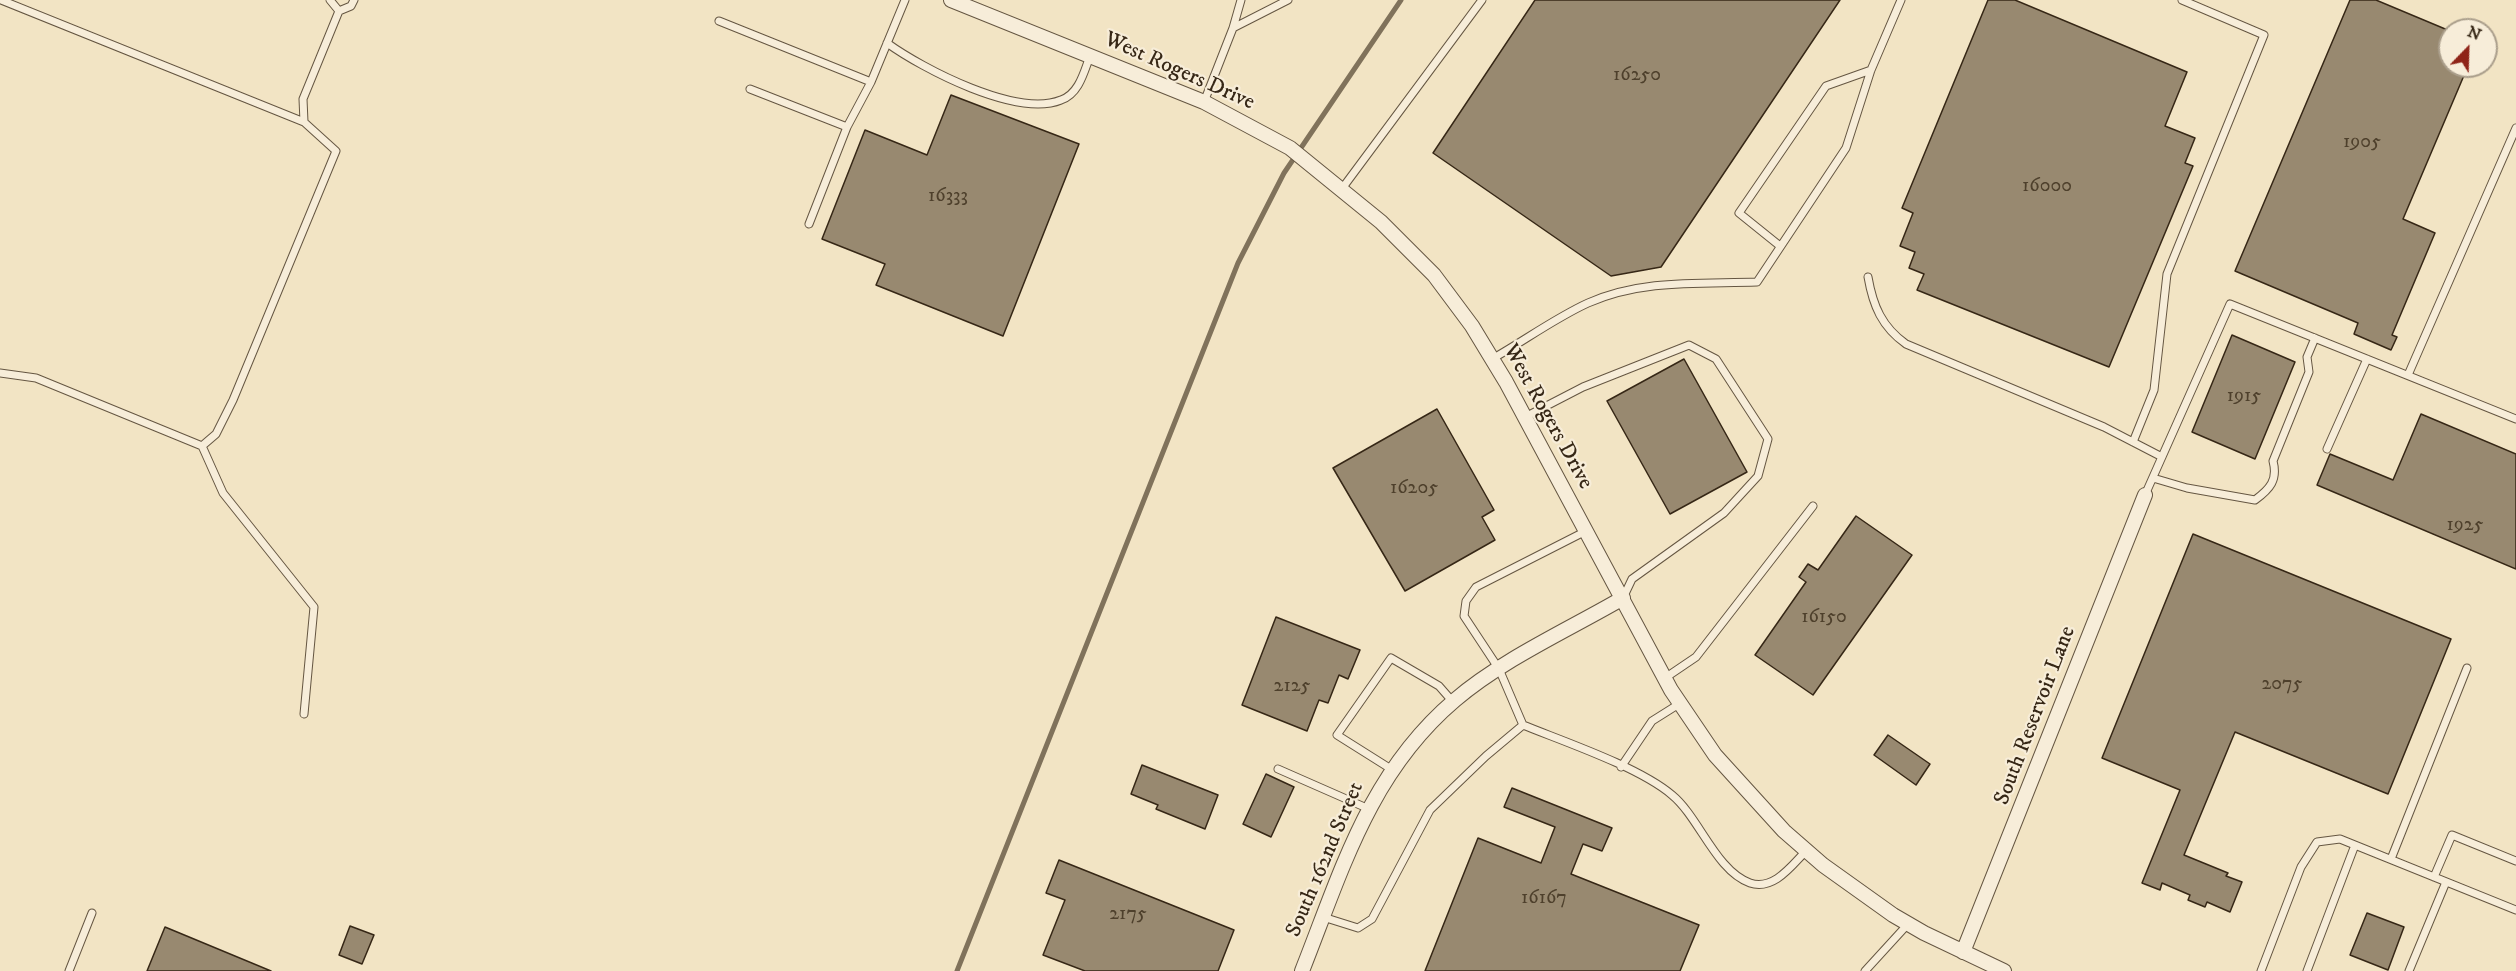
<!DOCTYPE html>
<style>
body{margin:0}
#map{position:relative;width:2516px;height:971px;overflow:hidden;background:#f2e4c4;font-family:"IM FELL DW Pica",serif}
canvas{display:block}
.north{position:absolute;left:2438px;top:18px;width:60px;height:60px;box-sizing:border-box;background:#f7edd9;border:2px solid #aa9e8b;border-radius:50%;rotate:23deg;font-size:16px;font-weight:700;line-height:24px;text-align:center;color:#362716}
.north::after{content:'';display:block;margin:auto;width:21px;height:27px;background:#8f2418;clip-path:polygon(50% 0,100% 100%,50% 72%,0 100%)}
</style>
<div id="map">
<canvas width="2516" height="971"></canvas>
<div class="north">N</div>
</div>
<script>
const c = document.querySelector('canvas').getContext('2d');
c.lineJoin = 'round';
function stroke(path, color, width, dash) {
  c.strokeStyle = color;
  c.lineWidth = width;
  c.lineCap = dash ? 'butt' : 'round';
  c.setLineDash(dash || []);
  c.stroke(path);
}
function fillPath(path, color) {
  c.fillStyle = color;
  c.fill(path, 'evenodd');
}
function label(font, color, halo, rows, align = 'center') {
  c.font = font + ' "IM FELL DW Pica",serif';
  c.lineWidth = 4.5;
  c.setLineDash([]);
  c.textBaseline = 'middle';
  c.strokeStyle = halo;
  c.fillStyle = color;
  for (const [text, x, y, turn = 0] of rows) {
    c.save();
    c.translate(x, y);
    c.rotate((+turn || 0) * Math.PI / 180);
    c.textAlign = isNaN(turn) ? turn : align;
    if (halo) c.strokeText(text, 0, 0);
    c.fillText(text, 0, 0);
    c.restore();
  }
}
stroke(new Path2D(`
 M957 971 1238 263 1284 173 1401 0`), '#80725b', 5);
const building = new Path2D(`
 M1535 0H1840L1661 267 1611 276 1433 153Z
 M1988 0H2015L2187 72 2165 126 2195 138 2185 163 2193 166 2109 367 1917 290 1924 274 1909 268 1915 252 1900 246 1913 213 1902 208Z
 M2350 0H2376L2450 31V66H2468L2403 219 2435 233 2392 335 2397 337 2391 350 2354 334 2358 323 2235 271Z
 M951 95 1079 144 1003 336 876 285 885 264 822 239 865 130 927 155Z
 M2232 335 2295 362 2255 459 2192 432Z
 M1684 359 1747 472 1670 514 1607 401Z
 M1437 409 1494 510 1482 517 1495 540 1405 591 1333 468Z
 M2421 414 2516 454V569L2317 485 2330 454 2393 480Z
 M1856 516 1912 555 1813 695 1755 655 1806 582 1799 577 1808 564 1818 570Z
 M2193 534 2451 639 2388 794 2235 732 2184 855 2228 873 2226 876 2242 882 2230 912 2207 902 2205 907 2188 900 2190 895 2162 883 2160 890 2142 883 2180 790 2102 758Z
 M1276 617 1360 650 1348 679 1339 675 1328 703 1319 700 1307 731 1242 705Z
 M1888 735 1930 764 1916 785 1874 755Z
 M1142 765 1218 795 1205 829 1156 809 1158 805 1131 794Z
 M1266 774 1294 787 1271 837 1243 824Z
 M1512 788 1612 828 1602 851 1583 844 1571 874 1699 925 1680 971H1425L1478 838 1541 863 1555 827 1504 807Z
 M1059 860 1234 930 1218 971H1085L1043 955 1065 900 1046 893Z
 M2367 913 2404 927 2388 970 2350 955Z
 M350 926 374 935 362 964 339 955Z
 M165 927 271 971H147Z`);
fillPath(building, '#988970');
stroke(building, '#362716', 1.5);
const service = new Path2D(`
 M1 0 304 122
 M330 0 339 11
 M719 21 871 82
 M1233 28 1288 0
 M887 43C923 69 1017 118 1061 100 1079 94 1084 72 1090 56
 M750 89 847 127
 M1204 102 1233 28 1241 0
 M1341 190 1482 0
 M809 224 847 127 871 82 905 0
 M1780 246 1739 213 1826 86 1871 70
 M1868 277C1873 306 1882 327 1906 344L2104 427 2162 457
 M1492 359C1524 341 1555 318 1588 303 1642 279 1700 284 1757 282L1846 148 1871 70 1901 0
 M0 373 36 378 202 446 216 434 233 400 336 151 304 122 303 99 339 11 351 6 354 0
 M2408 375 2516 128
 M1525 417 1583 387 1689 345 1716 359 1768 439 1758 476 1724 513 1632 579 1623 598
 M2133 442 2154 390 2167 274 2264 35 2182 0
 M202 446 223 493 314 607 304 714
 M2327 449 2367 359
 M2153 478 2187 488 2255 500C2270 489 2278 480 2273 461L2309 372 2307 357 2315 338
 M2145 495 2230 304 2516 419
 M1665 678 1696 657 1813 506
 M1523 725 1499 669 1464 616 1466 601 1476 587 1586 531
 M1621 767 1652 721 1679 704
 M1278 769 1369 809
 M1391 769 1337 735 1391 658 1439 686 1453 702
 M2391 859 2467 668
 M2434 877 2452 835 2516 861
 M1323 917 1358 928 1372 919 1430 810 1486 756 1523 725C1565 742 1639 767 1672 795 1699 817 1716 871 1750 883 1774 891 1792 865 1806 851
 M69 971 92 913
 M1865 971 1908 924
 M2261 971 2301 867 2317 842 2340 839 2516 910
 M2307 971 2355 845
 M2409 971 2446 882`);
const minor = new Path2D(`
 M951 0 1204 102 1290 148 1381 222 1434 275 1472 326 1506 382 1671 690 1715 755 1784 831 1823 865 1893 915 1924 933 2004 971
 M1963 952 2145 495
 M1302 971C1342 870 1369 773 1455 700 1503 659 1568 630 1623 598`);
stroke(service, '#655642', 9);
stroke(minor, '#655642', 16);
stroke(service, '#f7edd9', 7);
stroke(minor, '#f7edd9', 14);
label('20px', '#4e402c', null, [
 ["16250",1637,76],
 ["1905",2362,143],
 ["16000",2047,187],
 ["16333",948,197],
 ["1915",2244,397],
 ["16205",1414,489],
 ["1925",2465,526],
 ["16150",1824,618],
 ["2075",2282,685],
 ["2125",1292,687],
 ["16167",1544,899],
 ["2175",1128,915]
]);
label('22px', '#362716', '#f7edd9', [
 ["West Rogers Drive",1179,72,24],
 ["West Rogers Drive",1547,417,61],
 ["South Reservoir Lane",2036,716,-69],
 ["South 162nd Street",1326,860,-67]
]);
</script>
